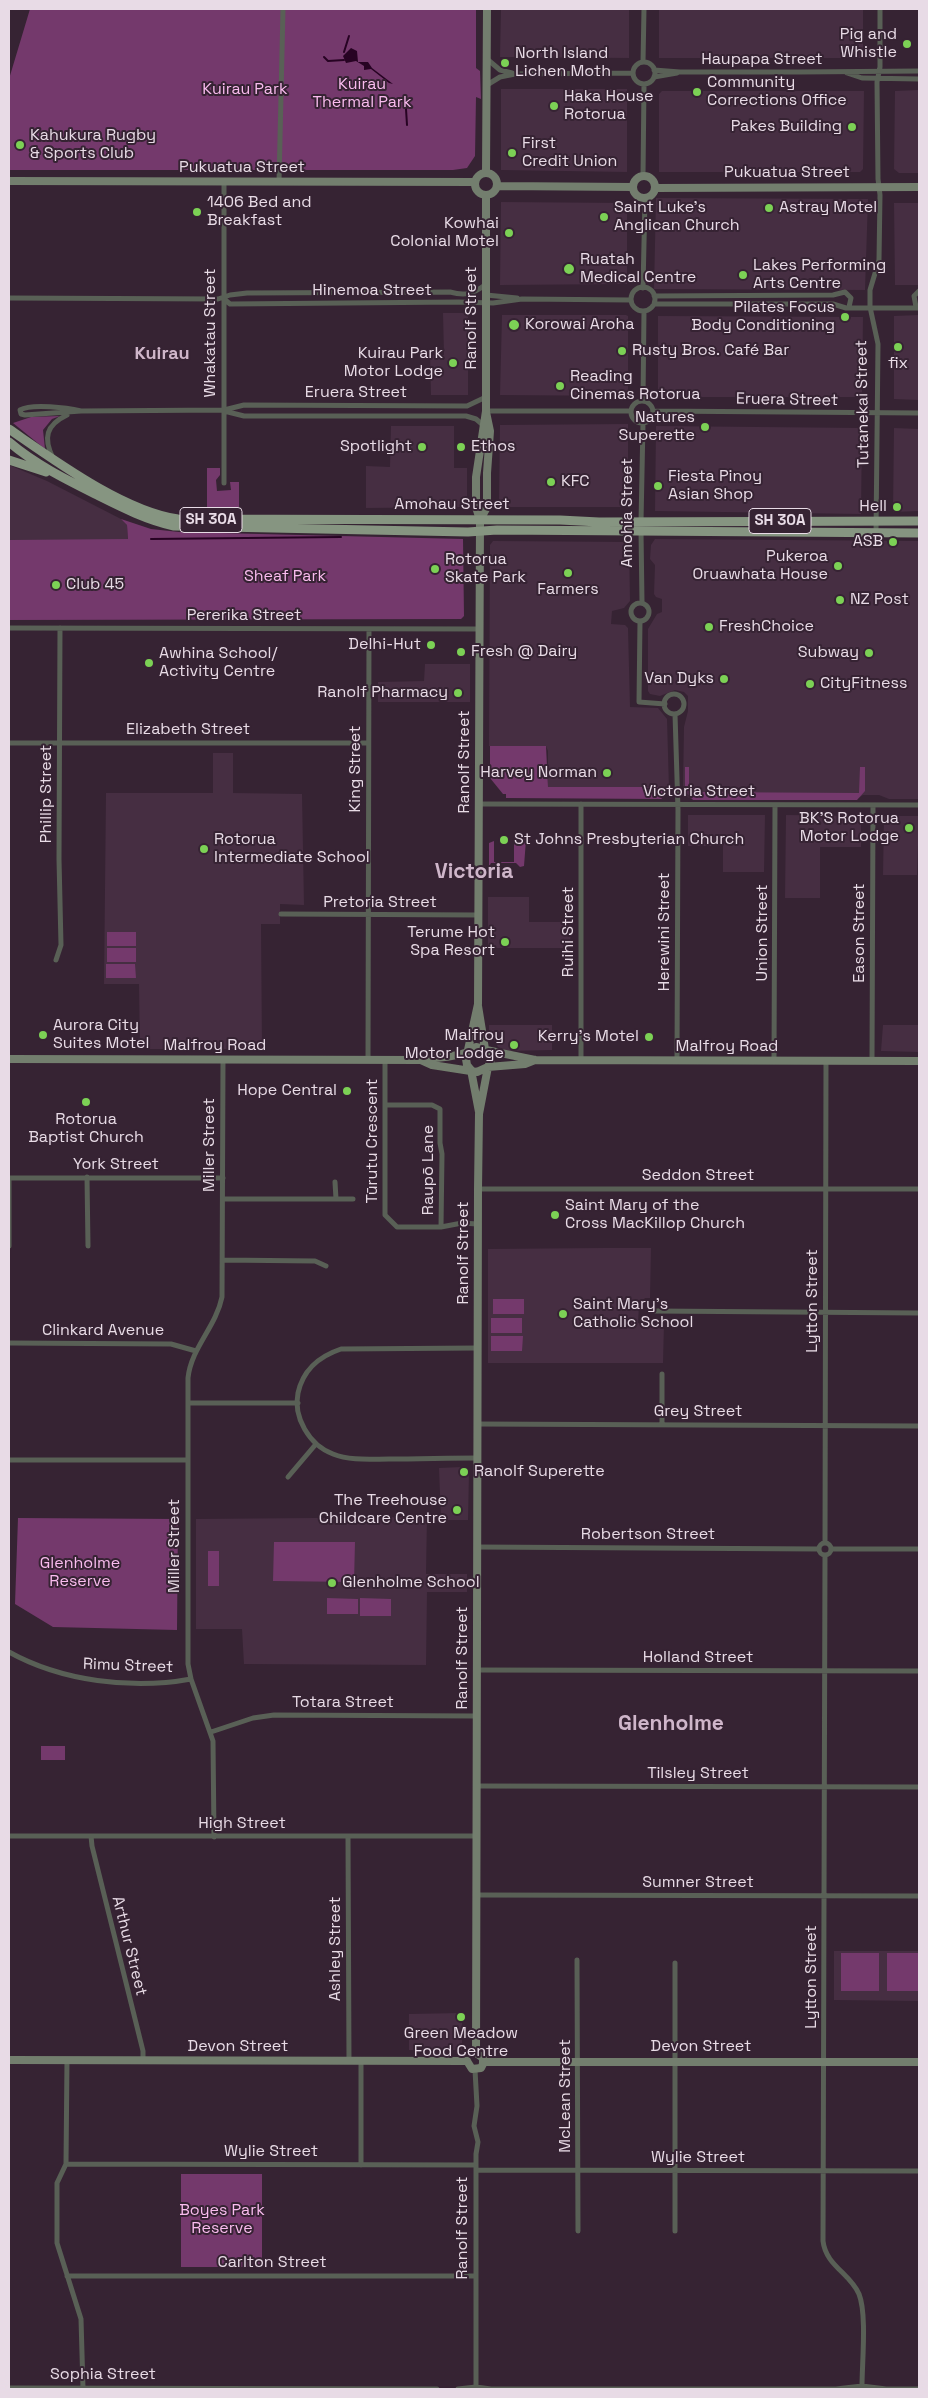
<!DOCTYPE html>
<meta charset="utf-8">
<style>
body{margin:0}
#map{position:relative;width:928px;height:2398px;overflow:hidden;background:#362333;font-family:"Space Grotesk",sans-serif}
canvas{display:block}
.frame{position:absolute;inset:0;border:10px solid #e8dbe6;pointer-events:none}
</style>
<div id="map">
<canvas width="928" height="2398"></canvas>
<div class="frame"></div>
</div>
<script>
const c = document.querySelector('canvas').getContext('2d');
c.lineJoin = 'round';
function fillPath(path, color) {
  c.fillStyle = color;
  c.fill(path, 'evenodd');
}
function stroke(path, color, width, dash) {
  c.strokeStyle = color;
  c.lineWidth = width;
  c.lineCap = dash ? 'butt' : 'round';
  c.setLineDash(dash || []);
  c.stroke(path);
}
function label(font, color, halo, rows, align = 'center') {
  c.font = font + ' "Space Grotesk",sans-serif';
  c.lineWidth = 4;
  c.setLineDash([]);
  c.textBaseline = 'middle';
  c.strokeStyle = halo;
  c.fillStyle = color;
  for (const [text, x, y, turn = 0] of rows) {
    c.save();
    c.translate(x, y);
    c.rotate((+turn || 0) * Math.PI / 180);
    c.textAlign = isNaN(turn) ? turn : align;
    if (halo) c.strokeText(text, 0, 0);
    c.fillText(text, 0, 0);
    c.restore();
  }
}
fillPath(new Path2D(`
 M501 9H629V58L500 57Z
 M659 9H863V58H659Z
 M501 89H627V172L501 170Z
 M919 90V173H899L894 169 895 91Z
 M662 91H864L863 169 860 172H659V94Z
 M656 198 868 199 865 290 654 289Z
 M501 202 627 203V284L500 285Z
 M894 203H919V285H895Z
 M443 313H468V395H431L430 355H444Z
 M502 315H626L628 316V396L500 395Z
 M919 315V400L894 399V316Z
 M658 316 863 317 862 397H658Z
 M628 424V507H503L499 504 500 425Z
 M391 426H454V468H467V503L464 507 366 508V466L390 467Z
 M656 426 862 428 861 514 655 511Z
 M894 428 919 429V511L893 512Z
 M9 465 47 481 121 519 127 525 128 540H9Z
 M655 539 919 541V799H889L879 795H863L857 799H692L687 797 683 787 684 727 688 711V696L684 692 675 690 660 696 650 694 648 691V629L657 614 662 612V599L656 597 654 594 655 565 650 559 651 545Z
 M493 541 629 542 630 601 624 608 612 611 611 624 625 625 628 628 630 707 658 708 667 719 669 788 548 787V751L546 746H489L490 545Z
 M425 664H470V702H378V682L424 681Z
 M213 753H233V793L302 794 304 905 280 904V924H261L262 1049H140L139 984H104L106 793H213Z
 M688 815H765L764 872H723V846H688Z
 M786 815 861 816V847H820V898H785Z
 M884 816H919L917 875H883Z
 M488 897H529V922H571L570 948H488Z
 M489 1025H552V1050L508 1051 498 1047 489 1031Z
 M883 1025H919V1052L881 1051Z
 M603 1248H651L650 1298H645L639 1305 638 1323 664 1324 663 1363H488V1249Z
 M462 1467 469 1473 468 1520H441L439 1468Z
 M427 1517 426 1574H467V1592H427L426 1665 244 1664 242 1629H196V1519Z
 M834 1951H919V2001L834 2000Z
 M462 2013V2050H409V2014Z`), '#462e42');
fillPath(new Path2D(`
 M30 9H476V68L480 71 481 99 476 97 475 156 467 168 453 170H9V79Z
 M60 416 52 419 43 430 45 449 13 423 31 417Z
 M207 468H220V475L216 480 217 491 231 490 230 482H239V507H207Z
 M121 519 151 529 179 532 463 539 464 616 461 619 9 620V540L128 539 127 525Z
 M490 746H546L548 787H663L669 788V793L661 799 506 798V794H503L490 778Z
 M685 767H689V790L691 792 859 793 860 767H865V791L857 800H693L685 791Z
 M530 837V840H526L524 866 520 867 516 863H491L490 865 492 868H489V843L494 841V862H514V838Z
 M107 932H136V946H107Z
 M107 948H136V962H107Z
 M106 964H135L136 978H106Z
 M493 1299H524V1314H493Z
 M491 1318H522V1333H491Z
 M491 1336H523L522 1351H491Z
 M18 1518 178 1519 177 1630 53 1627 15 1604Z
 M274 1542H355L354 1582 273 1581Z
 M208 1551H219V1586H208Z
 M327 1598 358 1599V1614H327Z
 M360 1598 391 1599V1616H360Z
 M41 1746H65V1760H41Z
 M841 1953H879V1991H841Z
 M887 1953H919V1991H887Z
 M181 2174H262V2267H181Z`), '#74396c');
fillPath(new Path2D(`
 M351 48 357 51 358 62H368L372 68 393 84 389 83 371 69 364 70V66L356 61 346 63 343 56Z`), '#270323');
stroke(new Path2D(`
 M344 52 349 36
 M324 57 328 61 344 60
 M407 125 406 109 409 104
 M151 539 341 537`), '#270323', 2);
stroke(new Path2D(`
 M487 59 500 70 512 73
 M633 73a11 11 0 1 1 22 0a11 11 0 1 1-22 0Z
 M643 62 644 9
 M654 70 680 72H799L919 71
 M847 73 862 78 919 79
 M654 77 677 73
 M487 85 500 77 515 74 632 73
 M643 176 644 85
 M279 182 283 9
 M631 299a12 12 0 1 1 24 0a12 12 0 1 1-24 0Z
 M643 288 645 198
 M486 295 517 298
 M654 296 833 295 845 292 851 298 849 307
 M9 298 218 299 230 295 247 293 450 292C465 296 473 294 485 285
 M223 298 230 304 459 302 493 303 522 299 631 300
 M654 304H833L846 308H919
 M916 307 914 296 919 291
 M643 400 644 311
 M631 412a11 11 0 1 1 22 0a11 11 0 1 1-22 0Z
 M81 411C68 408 32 403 20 410L21 414 25 415 81 411 224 410 244 405 467 406 486 397
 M224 411 244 416H466L476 419 483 425
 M486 411H631
 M654 411 919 413
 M53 458C43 438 46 425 67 415
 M224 483V183
 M641 522 643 423
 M641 531 642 602
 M876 533 878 344 870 307V290L879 260 880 195 878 179 877 82 880 67V9
 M631 612a9 9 0 1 1 18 0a9 9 0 1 1-18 0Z
 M640 621 639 702 665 704
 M9 628 480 629
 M664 704a10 10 0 1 1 20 0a10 10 0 1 1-20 0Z
 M675 714 678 810 677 1060
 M9 743H368
 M479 804 919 805
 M281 914 479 915
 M56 960 61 945 59 859 60 628
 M368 1060 369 629
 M385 1060V1215L397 1227H441L462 1223 477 1224
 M581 1060V804
 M872 1060 873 805
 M774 1061 775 805
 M385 1105H432L440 1109V1143L442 1154 441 1227
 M87 1177 88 1246
 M9 1178H223
 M9 1178V1246
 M335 1182 336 1199
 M478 1189H919
 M223 1199H353
 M223 1260 315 1261 326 1266
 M654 1311 919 1313
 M9 1343 171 1344 196 1351
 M477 1348 341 1349C320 1356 303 1370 298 1393 293 1417 309 1445 333 1454 350 1461 371 1459 389 1459 419 1459 448 1458 477 1458
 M662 1374V1424
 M188 1403H298
 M477 1424 919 1426
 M9 1460H188
 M288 1477 316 1444
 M825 1542 826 1060
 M819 1549a6 6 0 1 1 12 0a6 6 0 1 1-12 0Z
 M477 1547 819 1549
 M832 1549H919
 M825 1555 823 2241C826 2266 850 2273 859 2294 867 2314 862 2363 862 2386
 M9 1652C61 1681 132 1690 191 1679
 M476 1670 919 1671
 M211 1732 253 1718 274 1715 476 1716
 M476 1786 919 1787
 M9 1836H476
 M91 1836 92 1846 143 2051V2061
 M214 1837 213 1741 191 1679 188 1664V1378C191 1348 216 1327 222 1297L223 1060
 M348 1837 349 2061
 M476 1895 919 1896
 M577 1960 578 2231
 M675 1963V2231
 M67 2060 66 2164 57 2183V2243L81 2319 83 2388
 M361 2062V2165
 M475 2070 477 2106 474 2126 478 2142 476 2154V2387
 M66 2164 476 2165
 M477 2170 919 2171
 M67 2276H476
 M9 2388 437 2389
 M458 2389 476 2387 491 2389H836L862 2386 886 2389H919`), '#596056', 5);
stroke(new Path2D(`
 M486 172 487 9
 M475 184a11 11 0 1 1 22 0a11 11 0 1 1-22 0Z
 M633 187a11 11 0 1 1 22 0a11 11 0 1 1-22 0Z
 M9 181 475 182
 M498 186 633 187
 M655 188 919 187
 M480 520 487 507V473L490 431 486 412
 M478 1006 485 1049
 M486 1050 535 1060 919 1061
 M9 1059 421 1060C437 1057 452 1058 468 1052
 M421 1060 432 1065 477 1072 488 1067 491 1060 485 1049 476 1047 468 1052
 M488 1067 525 1064 535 1060
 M471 1070 467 1065 466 1059 478 1004 480 520 476 507V477L486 411V195
 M471 1070 479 1112
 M476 2053 478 1189 479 1114 488 1067
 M9 2060 467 2061
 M467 2061 472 2069 481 2068 483 2064V2058L476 2053
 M484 2062H919`), '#737e6e', 8);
stroke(new Path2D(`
 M9 429C54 460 123 511 178 519L560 520 599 522 919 521
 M9 442C36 465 67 480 99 496 123 508 147 520 174 526L468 532 497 530 919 533
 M9 460 46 472`), '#869581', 9);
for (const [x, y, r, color] of [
 [907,44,5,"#7cd155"],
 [505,63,5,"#7cd155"],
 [697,92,5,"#7cd155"],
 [554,106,5,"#7cd155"],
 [852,127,5,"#7cd155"],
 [20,145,5,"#7cd155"],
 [512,153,5,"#7cd155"],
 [769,208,5,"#7cd155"],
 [197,212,5,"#7cd155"],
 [604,217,5,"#7cd155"],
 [509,233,5,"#7cd155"],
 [569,269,6,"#7cd155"],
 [743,275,5,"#7cd155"],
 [845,317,5,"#7cd155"],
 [514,325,6,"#7cd155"],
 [898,347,5,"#7cd155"],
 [622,351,5,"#7cd155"],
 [453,363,5,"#7cd155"],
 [560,386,5,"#7cd155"],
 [705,427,5,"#7cd155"],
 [422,447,5,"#7cd155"],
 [461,447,5,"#7cd155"],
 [551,482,5,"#7cd155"],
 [658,486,5,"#7cd155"],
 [897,507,5,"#7cd155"],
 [893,542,5,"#7cd155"],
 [838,566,5,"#7cd155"],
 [435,569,5,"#7cd155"],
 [568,573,5,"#7cd155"],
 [56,585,5,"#7cd155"],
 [840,600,5,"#7cd155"],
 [709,627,5,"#7cd155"],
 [431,645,5,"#7cd155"],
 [461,652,5,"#7cd155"],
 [869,653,5,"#7cd155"],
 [149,663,5,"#7cd155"],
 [724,679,5,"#7cd155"],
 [810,684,5,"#7cd155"],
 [458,693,5,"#7cd155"],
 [607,773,5,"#7cd155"],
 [909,828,5,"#7cd155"],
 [504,840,5,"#7cd155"],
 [204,849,5,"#7cd155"],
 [505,942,5,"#7cd155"],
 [43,1035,5,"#7cd155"],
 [649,1037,5,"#7cd155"],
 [514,1045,5,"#7cd155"],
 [347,1091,5,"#7cd155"],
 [86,1102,5,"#7cd155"],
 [555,1215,5,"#7cd155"],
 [563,1314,5,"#7cd155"],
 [464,1472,5,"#7cd155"],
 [457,1510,5,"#7cd155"],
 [332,1583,5,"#7cd155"],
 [461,2017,5,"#7cd155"]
]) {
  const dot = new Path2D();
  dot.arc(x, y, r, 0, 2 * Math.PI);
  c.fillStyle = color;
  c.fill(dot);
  stroke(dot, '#362333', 2);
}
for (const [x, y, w] of [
 [211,520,62],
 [780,521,62]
]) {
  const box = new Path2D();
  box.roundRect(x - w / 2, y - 12.5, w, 25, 4);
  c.fillStyle = '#362333';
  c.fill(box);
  stroke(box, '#e8dbe6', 1);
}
label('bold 15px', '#e8dbe6', null, [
 ["SH 30A",211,520],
 ["SH 30A",780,521]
]);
label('16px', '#e8dbe6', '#362333', [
 ["Pig and",897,35,"right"],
 ["Whistle",897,53,"right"],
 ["North Island",515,54],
 ["Lichen Moth",515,72],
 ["Community",707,83],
 ["Corrections Office",707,101],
 ["Haka House",564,97],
 ["Rotorua",564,115],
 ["Pakes Building",842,127,"right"],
 ["Kahukura Rugby",30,136],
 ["& Sports Club",30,154],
 ["First",522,144],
 ["Credit Union",522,162],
 ["1406 Bed and",207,203],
 ["Breakfast",207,221],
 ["Saint Luke's",614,208],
 ["Anglican Church",614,226],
 ["Astray Motel",779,208],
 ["Kowhai",499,224,"right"],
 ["Colonial Motel",499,242,"right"],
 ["Ruatah",580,260],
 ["Medical Centre",580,278],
 ["Lakes Performing",753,266],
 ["Arts Centre",753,284],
 ["Pilates Focus",835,308,"right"],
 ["Body Conditioning",835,326,"right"],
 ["Korowai Aroha",525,325],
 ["Rusty Bros. Café Bar",632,351],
 ["Kuirau Park",443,354,"right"],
 ["Motor Lodge",443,372,"right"],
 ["fix",898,364,"center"],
 ["Reading",570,377],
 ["Cinemas Rotorua",570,395],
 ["Natures",695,418,"right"],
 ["Superette",695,436,"right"],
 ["Spotlight",412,447,"right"],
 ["Ethos",471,447],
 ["Fiesta Pinoy",668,477],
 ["Asian Shop",668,495],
 ["KFC",561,482],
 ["Hell",887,507,"right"],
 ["ASB",883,542,"right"],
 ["Pukeroa",828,557,"right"],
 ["Oruawhata House",828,575,"right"],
 ["Rotorua",445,560],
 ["Skate Park",445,578],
 ["Club 45",66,585],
 ["Farmers",568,590,"center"],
 ["NZ Post",850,600],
 ["FreshChoice",719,627],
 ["Delhi-Hut",421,645,"right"],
 ["Fresh @ Dairy",471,652],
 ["Subway",859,653,"right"],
 ["Awhina School/",159,654],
 ["Activity Centre",159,672],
 ["Van Dyks",714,679,"right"],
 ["CityFitness",820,684],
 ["Ranolf Pharmacy",448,693,"right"],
 ["Harvey Norman",597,773,"right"],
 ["BK'S Rotorua",899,819,"right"],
 ["Motor Lodge",899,837,"right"],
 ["Rotorua",214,840],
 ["Intermediate School",214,858],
 ["St Johns Presbyterian Church",514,840],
 ["Terume Hot",495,933,"right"],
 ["Spa Resort",495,951,"right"],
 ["Aurora City",53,1026],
 ["Suites Motel",53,1044],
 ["Malfroy",504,1036,"right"],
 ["Motor Lodge",504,1054,"right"],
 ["Kerry's Motel",639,1037,"right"],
 ["Hope Central",337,1091,"right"],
 ["Rotorua",86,1120,"center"],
 ["Baptist Church",86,1138,"center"],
 ["Saint Mary of the",565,1206],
 ["Cross MacKillop Church",565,1224],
 ["Saint Mary's",573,1305],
 ["Catholic School",573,1323],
 ["Ranolf Superette",474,1472],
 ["The Treehouse",447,1501,"right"],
 ["Childcare Centre",447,1519,"right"],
 ["Glenholme School",342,1583],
 ["Green Meadow",461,2034,"center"],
 ["Food Centre",461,2052,"center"]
], 'left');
label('16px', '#e8dbe6', '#362333', [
 ["Haupapa Street",762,60],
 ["Pukuatua Street",242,168],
 ["Pukuatua Street",787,173],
 ["Hinemoa Street",372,291],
 ["Ranolf Street",472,318,-90],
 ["Whakatau Street",211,333,-90],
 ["Eruera Street",356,393],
 ["Eruera Street",787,400,1],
 ["Tutanekai Street",863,404,-91],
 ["Amohau Street",452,505],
 ["Amohia Street",628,513,-90],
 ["Pererika Street",244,616],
 ["Elizabeth Street",188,730],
 ["Ranolf Street",465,762,-90],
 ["King Street",356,769,-90],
 ["Victoria Street",699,792],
 ["Phillip Street",47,794,-90],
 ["Pretoria Street",380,903],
 ["Ruihi Street",569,932,-90],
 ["Herewini Street",665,932,-90],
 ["Union Street",763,933,-90],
 ["Eason Street",860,933,-90],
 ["Malfroy Road",215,1046],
 ["Malfroy Road",727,1047],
 ["Tūrutu Crescent",373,1141,-90],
 ["Miller Street",210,1145,-90],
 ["York Street",116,1165],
 ["Raupō Lane",429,1170,-90],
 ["Seddon Street",698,1176],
 ["Ranolf Street",464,1253,-90],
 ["Lytton Street",813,1301,-90],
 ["Clinkard Avenue",103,1331],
 ["Grey Street",698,1412],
 ["Robertson Street",648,1535],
 ["Miller Street",175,1546,-90],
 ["Ranolf Street",463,1658,-90],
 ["Holland Street",698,1658],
 ["Rimu Street",128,1666,2],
 ["Totara Street",343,1703],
 ["Tilsley Street",698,1774],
 ["High Street",242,1824],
 ["Sumner Street",698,1883],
 ["Arthur Street",129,1946,76],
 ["Ashley Street",336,1949,-90],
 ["Lytton Street",812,1977,-90],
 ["Devon Street",238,2047],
 ["Devon Street",701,2047],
 ["McLean Street",566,2096,-90],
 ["Wylie Street",271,2152],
 ["Wylie Street",698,2158],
 ["Ranolf Street",463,2228,-90],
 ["Carlton Street",272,2263],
 ["Sophia Street",103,2375]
]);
label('16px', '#fabcef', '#362333', [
 ["Kuirau",362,85],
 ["Thermal Park",362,103],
 ["Kuirau Park",245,90],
 ["Sheaf Park",285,577],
 ["Glenholme",80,1564],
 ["Reserve",80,1582],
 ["Boyes Park",222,2211],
 ["Reserve",222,2229]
]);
label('bold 18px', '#cfb6ca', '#362333', [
 ["Kuirau",162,354]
]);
label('bold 21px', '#cfb6ca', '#362333', [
 ["Victoria",474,872],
 ["Glenholme",671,1724]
]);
</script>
